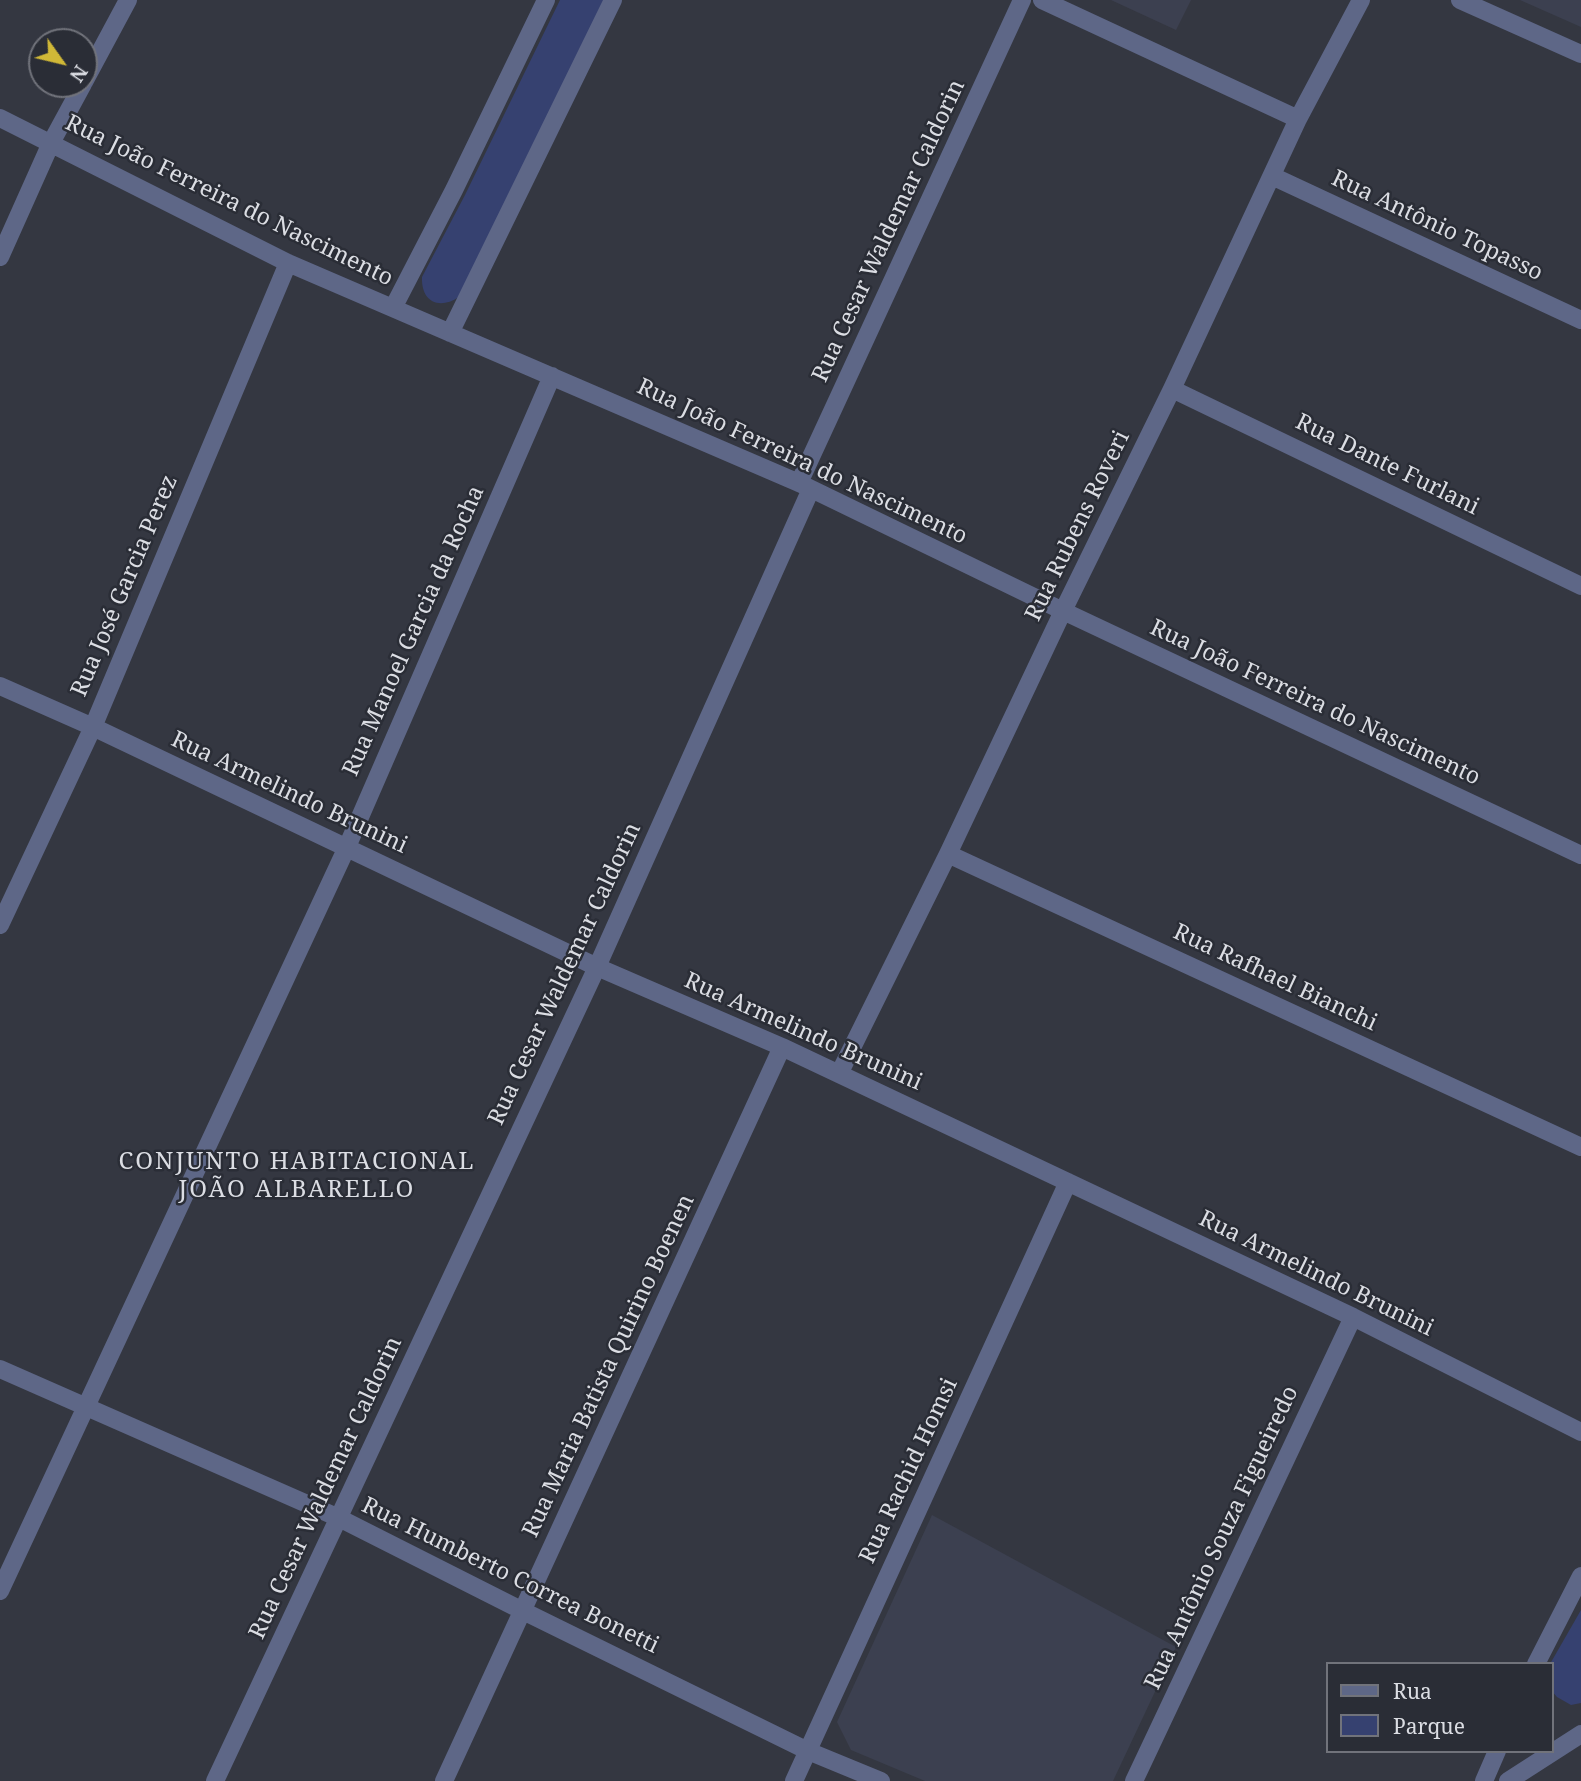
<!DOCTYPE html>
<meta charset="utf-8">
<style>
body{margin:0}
#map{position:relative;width:1581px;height:1781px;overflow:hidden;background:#343741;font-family:"Noto Serif",serif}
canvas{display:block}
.legend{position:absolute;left:1326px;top:1662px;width:228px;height:91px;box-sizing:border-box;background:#2a2d36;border:2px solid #71737b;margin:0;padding:9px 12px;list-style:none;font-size:21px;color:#dbdde3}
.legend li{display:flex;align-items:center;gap:14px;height:35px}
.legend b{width:35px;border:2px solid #71737b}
.north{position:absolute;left:28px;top:28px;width:70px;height:70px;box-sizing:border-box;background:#2a2d36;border:2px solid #71737b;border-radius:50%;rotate:124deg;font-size:19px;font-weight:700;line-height:28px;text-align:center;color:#dbdde3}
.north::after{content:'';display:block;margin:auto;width:24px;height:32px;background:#d0b837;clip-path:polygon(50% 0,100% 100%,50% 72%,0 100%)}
</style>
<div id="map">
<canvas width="1581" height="1781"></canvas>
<ul class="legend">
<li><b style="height:9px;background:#5e6787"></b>Rua</li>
<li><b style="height:19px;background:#364170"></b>Parque</li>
</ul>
<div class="north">N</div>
</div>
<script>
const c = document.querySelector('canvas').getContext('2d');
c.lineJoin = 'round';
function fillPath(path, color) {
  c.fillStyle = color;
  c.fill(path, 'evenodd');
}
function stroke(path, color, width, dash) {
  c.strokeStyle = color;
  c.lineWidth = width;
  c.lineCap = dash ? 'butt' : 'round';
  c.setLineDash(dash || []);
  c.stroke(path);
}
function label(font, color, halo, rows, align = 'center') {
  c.font = font + ' "Noto Serif",serif';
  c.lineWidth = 5;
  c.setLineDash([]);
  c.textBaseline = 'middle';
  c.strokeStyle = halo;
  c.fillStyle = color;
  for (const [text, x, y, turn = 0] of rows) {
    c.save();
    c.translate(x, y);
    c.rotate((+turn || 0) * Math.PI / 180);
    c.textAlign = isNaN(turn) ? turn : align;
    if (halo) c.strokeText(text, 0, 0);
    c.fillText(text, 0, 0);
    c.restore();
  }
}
fillPath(new Path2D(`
 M1111 0H1191L1176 30Z
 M1520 0H1581V27Z
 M932 1515 1176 1647 1113 1781H925L851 1750 837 1722Z`), '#3c4050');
fillPath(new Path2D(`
 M560 0H605L459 297C439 310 421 302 422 277L465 195Z
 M1581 1610V1703L1571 1705 1557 1697 1551 1690 1550 1664Z`), '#364170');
stroke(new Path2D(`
 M1042 0 1298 119
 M1460 0 1581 54
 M84 82 128 0
 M0 118 288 263 799 483 1063 611 1581 855
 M1272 176 1581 320
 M0 257 51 143 83 84
 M393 308 454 190 546 0
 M450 333 613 0
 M1172 389 1581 586
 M799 483 1022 0
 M0 686 93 727 597 967 782 1047 1353 1317 1581 1432
 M948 854 1581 1147
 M0 925 93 727 288 263
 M839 1074 948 854 1063 611 1172 389 1298 119 1361 0
 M0 1369 339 1518 523 1611 808 1751 881 1781
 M0 1591 347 847 552 376
 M1536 1664 1581 1576
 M215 1781 597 967 811 489
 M444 1781 782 1047
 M794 1781 1068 1182
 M1134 1781 1353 1317
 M1484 1781 1497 1751
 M1508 1781 1581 1734`), '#5e6787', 18);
label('23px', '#dbdde3', '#2a2d36', [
 ["Rua João Ferreira do Nascimento",229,201,26],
 ["Rua Antônio Topasso",1437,226,25],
 ["Rua Cesar Waldemar Caldorin",889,231,-65],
 ["Rua João Ferreira do Nascimento",802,462,25],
 ["Rua Dante Furlani",1387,465,26],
 ["Rua Rubens Roveri",1078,526,-64],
 ["Rua José Garcia Perez",125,586,-67],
 ["Rua Manoel Garcia da Rocha",414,631,-66],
 ["Rua João Ferreira do Nascimento",1315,703,25],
 ["Rua Armelindo Brunini",289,793,25],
 ["Rua Cesar Waldemar Caldorin",565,974,-65],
 ["Rua Rafhael Bianchi",1275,978,25],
 ["Rua Armelindo Brunini",803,1032,24],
 ["Rua Armelindo Brunini",1316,1274,26],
 ["Rua Maria Batista Quirino Boenen",609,1366,-65],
 ["Rua Rachid Homsi",909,1471,-65],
 ["Rua Cesar Waldemar Caldorin",326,1488,-65],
 ["Rua Antônio Souza Figueiredo",1222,1538,-65],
 ["Rua Humberto Correa Bonetti",510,1576,26]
]);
c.letterSpacing = '2px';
label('24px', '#dbdde3', '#2a2d36', [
 ["CONJUNTO HABITACIONAL",297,1162],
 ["JOÃO ALBARELLO",297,1190]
]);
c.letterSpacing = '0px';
</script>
